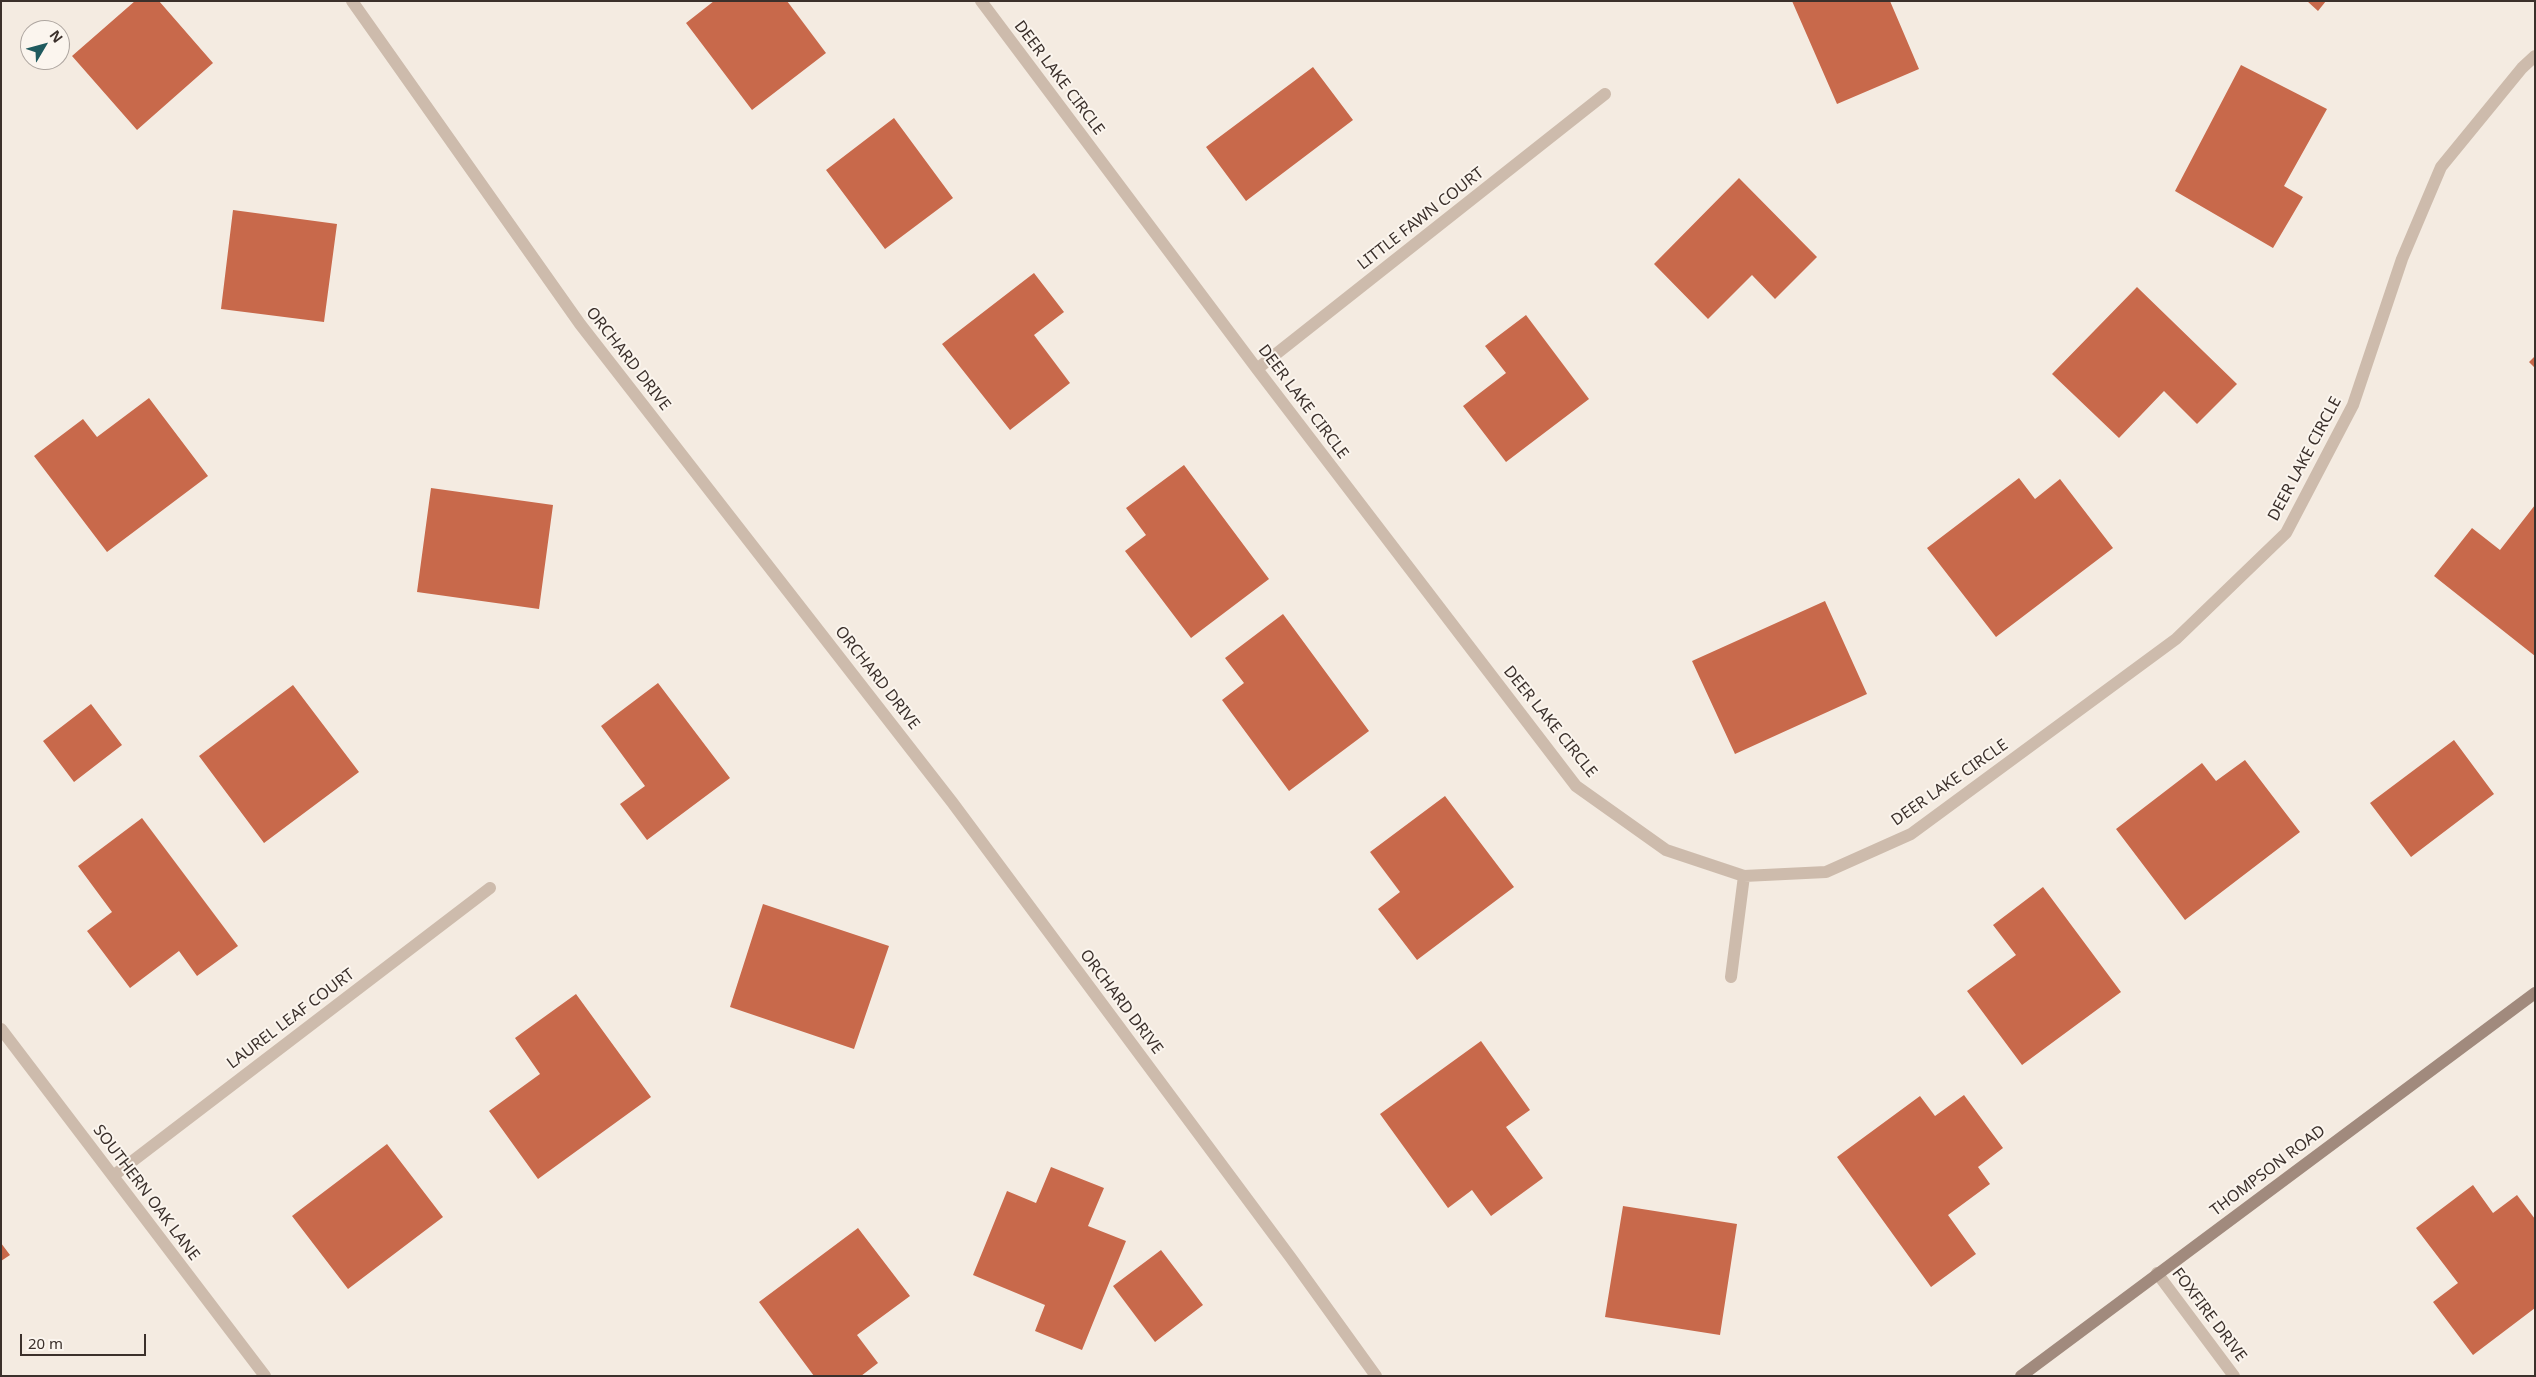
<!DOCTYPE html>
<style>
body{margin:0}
#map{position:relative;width:2536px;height:1377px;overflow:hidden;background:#f4ebe1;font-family:"Noto Sans",sans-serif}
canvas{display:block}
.frame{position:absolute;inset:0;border:2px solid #3b302b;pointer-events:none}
.north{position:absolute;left:20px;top:20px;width:50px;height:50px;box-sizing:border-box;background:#fbf5ee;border:1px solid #aea6a0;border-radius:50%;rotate:53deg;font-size:14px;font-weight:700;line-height:20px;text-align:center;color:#3b302b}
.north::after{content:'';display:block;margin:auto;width:18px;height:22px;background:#1f5a5e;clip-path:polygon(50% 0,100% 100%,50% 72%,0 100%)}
.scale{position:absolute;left:20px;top:1334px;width:126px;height:22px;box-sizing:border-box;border:2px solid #3b302b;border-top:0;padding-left:6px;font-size:15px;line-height:18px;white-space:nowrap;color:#3b302b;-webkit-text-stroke:4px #fbf5ee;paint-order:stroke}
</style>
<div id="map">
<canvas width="2536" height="1377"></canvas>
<div class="frame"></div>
<div class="north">N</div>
<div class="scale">20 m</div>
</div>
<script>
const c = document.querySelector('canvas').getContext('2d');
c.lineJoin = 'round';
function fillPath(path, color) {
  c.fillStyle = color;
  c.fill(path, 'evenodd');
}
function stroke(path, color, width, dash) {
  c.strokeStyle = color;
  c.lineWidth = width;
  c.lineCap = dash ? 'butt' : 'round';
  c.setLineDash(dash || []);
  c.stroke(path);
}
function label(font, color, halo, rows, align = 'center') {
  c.font = font + ' "Noto Sans",sans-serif';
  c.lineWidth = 4;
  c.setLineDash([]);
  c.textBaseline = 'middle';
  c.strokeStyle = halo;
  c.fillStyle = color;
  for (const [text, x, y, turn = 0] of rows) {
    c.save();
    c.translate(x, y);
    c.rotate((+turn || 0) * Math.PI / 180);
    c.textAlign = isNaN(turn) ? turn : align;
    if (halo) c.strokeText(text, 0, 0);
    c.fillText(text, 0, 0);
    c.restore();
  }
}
fillPath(new Path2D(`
 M135 1H159L213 63 137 130 72 56Z
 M714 1H787L826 53 752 110 686 23Z
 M1792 1H1890L1919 69 1837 104Z
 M2307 1H2326L2318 11Z
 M2241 65 2327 109 2284 186 2303 197 2273 248 2175 191Z
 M1313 67 1353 120 1246 201 1206 147Z
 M894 118 953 198 885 249 826 170Z
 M1739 178 1817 257 1775 299 1752 275 1708 319 1654 264Z
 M233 210 337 224 324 322 221 309Z
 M1034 273 1064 312 1034 335 1070 383 1010 430 942 344Z
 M2137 287 2237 384 2197 424 2164 391 2119 438 2052 374Z
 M1526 315 1589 399 1506 462 1463 406 1506 373 1485 346Z
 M2535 356V368L2529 362Z
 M149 398 208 476 107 552 34 456 83 419 97 437Z
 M1184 465 1269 579 1191 638 1125 551 1146 535 1126 508Z
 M2019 478 2035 499 2060 479 2113 548 1996 637 1927 548Z
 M431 488 553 505 539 609 417 592Z
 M2535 505V656L2434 576 2472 528 2500 550Z
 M1825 601 1867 694 1735 754 1692 661Z
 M1283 614 1369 731 1289 791 1222 700 1244 683 1225 658Z
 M658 683 730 778 647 840 620 804 645 786 601 726Z
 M293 685 359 772 264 843 199 756Z
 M91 704 122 745 74 782 43 741Z
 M2454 740 2494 794 2411 857 2370 803Z
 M2245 760 2300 832 2185 920 2116 829 2202 763 2216 781Z
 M1445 796 1514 887 1417 960 1378 909 1400 892 1370 852Z
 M142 818 238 946 197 976 179 951 130 988 87 931 112 912 78 866Z
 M2043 887 2121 992 2022 1065 1967 991 2016 955 1993 925Z
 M763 904 889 946 854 1049 730 1007Z
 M576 994 651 1097 538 1179 489 1111 540 1074 515 1038Z
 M1481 1041 1530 1110 1506 1127 1543 1178 1491 1216 1472 1190 1448 1208 1380 1114Z
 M1964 1095 2003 1148 1978 1167 1990 1184 1948 1215 1976 1254 1931 1287 1837 1157 1920 1096 1935 1116Z
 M387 1144 443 1217 348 1289 292 1216Z
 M1051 1167 1104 1188 1088 1226 1126 1241 1082 1350 1035 1331 1045 1305 973 1275 1007 1191 1036 1203Z
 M2473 1185 2493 1213 2517 1195 2535 1219V1308L2473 1355 2433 1302 2458 1283 2416 1228Z
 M1623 1206 1737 1224 1720 1335 1605 1317Z
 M858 1228 910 1296 857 1335 878 1363 861 1376H814L759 1302Z
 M1 1243 10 1255 1 1261Z
 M1161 1250 1203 1305 1155 1342 1113 1286Z`), '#c8694b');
stroke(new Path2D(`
 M352 1 580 324 952 802 1291 1258 1376 1376`), '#cdbbac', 12);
stroke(new Path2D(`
 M981 1 1257 369 1576 786 1666 850 1744 876 1826 872 1911 834 2176 639 2286 533 2353 405 2402 259 2441 167 2522 68 2535 56
 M1257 369 1605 94
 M1731 977 1744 876
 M1 1029 265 1376
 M113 1176 490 888
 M2157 1273 2234 1376`), '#cdbbac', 12);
stroke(new Path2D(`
 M2021 1376 2535 993`), '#a18a7d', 12);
label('16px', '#3b302b', '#fbf5ee', [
 ["DEER LAKE CIRCLE",1059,78,53],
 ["LITTLE FAWN COURT",1421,219,-38],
 ["ORCHARD DRIVE",628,359,52],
 ["DEER LAKE CIRCLE",1303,402,53],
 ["DEER LAKE CIRCLE",2305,459,-62],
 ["ORCHARD DRIVE",877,678,52],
 ["DEER LAKE CIRCLE",1550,722,51],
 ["DEER LAKE CIRCLE",1950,783,-35],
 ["ORCHARD DRIVE",1121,1002,53],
 ["LAUREL LEAF COURT",291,1019,-37],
 ["THOMPSON ROAD",2268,1171,-37],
 ["SOUTHERN OAK LANE",146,1193,53],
 ["FOXFIRE DRIVE",2209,1315,53]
]);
</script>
